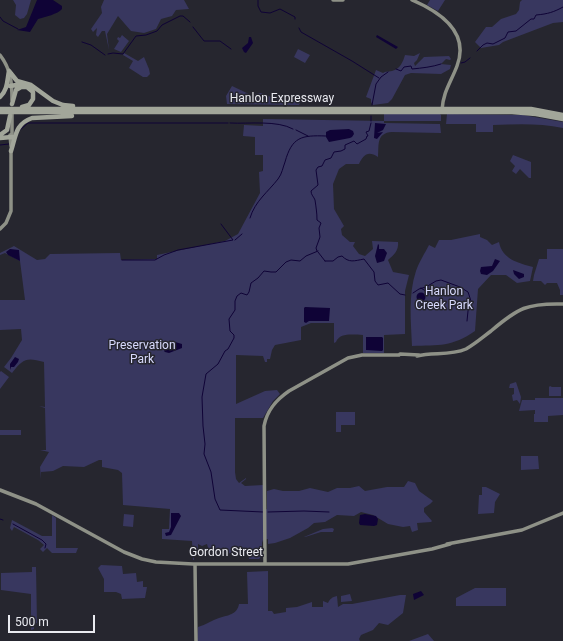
<!DOCTYPE html>
<style>
body{margin:0}
#map{position:relative;width:563px;height:641px;overflow:hidden;background:#26262f;font-family:Roboto,sans-serif}
canvas{display:block}
.scale{position:absolute;left:8px;top:615px;width:87px;height:18px;box-sizing:border-box;border:2px solid #e9eaf0;border-top:0;padding-left:5px;font-size:12px;line-height:14px;white-space:nowrap;color:#e9eaf0;-webkit-text-stroke:3px #26262f;paint-order:stroke}
</style>
<div id="map">
<canvas width="563" height="641"></canvas>
<div class="scale">500 m</div>
</div>
<script>
const c = document.querySelector('canvas').getContext('2d');
c.lineJoin = 'round';
function fillPath(path, color) {
  c.fillStyle = color;
  c.fill(path, 'evenodd');
}
function stroke(path, color, width, dash) {
  c.strokeStyle = color;
  c.lineWidth = width;
  c.lineCap = dash ? 'butt' : 'round';
  c.setLineDash(dash || []);
  c.stroke(path);
}
function label(font, color, halo, rows, align = 'center') {
  c.font = font + ' Roboto,sans-serif';
  c.lineWidth = 3;
  c.setLineDash([]);
  c.textBaseline = 'middle';
  c.strokeStyle = halo;
  c.fillStyle = color;
  for (const [text, x, y, turn = 0] of rows) {
    c.save();
    c.translate(x, y);
    c.rotate((+turn || 0) * Math.PI / 180);
    c.textAlign = isNaN(turn) ? turn : align;
    if (halo) c.strokeText(text, 0, 0);
    c.fillText(text, 0, 0);
    c.restore();
  }
}
fillPath(new Path2D(`
 M13 0H31L27 14 24 18 20 19 15 15 16 5Z
 M104 0H184L189 9 176 10 172 16 161 19 156 29 144 33 131 31 118 16 107 34 109 50 105 31H102L98 37 96 35 97 28 93 32 91 29 102 13 101 7Z
 M430 0H445L438 11 427 5Z
 M522 0H563V22L553 23 503 42 499 45 481 48 475 42 486 27H492L501 19 516 14 519 10 520 2Z
 M122 35 129 41 121 52 114 49 119 41 117 39 118 37 120 38Z
 M298 49 310 55 305 63 294 57Z
 M124 53 138 61 144 57 149 69 150 74 147 77H143L129 68 133 61 123 55Z
 M420 53 417 60 414 63 415 66 424 57 449 56 451 59 450 60 446 59 441 64 451 65 450 69 441 74 411 73 405 75 392 99 388 103 373 105 371 102V99L366 97 376 70 383 73C386 71 387 72 392 71 400 69 403 62 405 55L414 56Z
 M232 86 251 95 261 93 276 99H302L299 105 227 104 226 96Z
 M384 114H440L441 115V121H384V123L440 124 441 133 392 132C376 133 379 145 378 157 368 150 363 155 359 164H346L339 169 333 184 334 209 344 226 341 229 342 235 350 242H355L353 246 359 254 365 256 373 249 372 241 398 242C399 250 394 255 388 260L393 272 409 275 405 291V334L384 335V353H363V335C354 335 340 332 336 342L334 343V323H311L301 327V340L275 345 272 350 270 359H267V362H265L263 356 236 355V404L265 391 277 390 280 394 273 401 263 418H235V472L236 479 239 483 246 478V479L241 483 245 486 263 485 264 510 267 509V491L274 489 283 491H299L310 488 328 492 337 488H350L359 486 365 491 387 487H404L408 481 415 483 419 491 433 501 430 504 424 508V512L432 521 431 522 417 523 418 530 412 532 410 526 403 527 388 524 373 515 361 512 354 516 337 515 325 522 314 523 308 528 290 538 275 543 268 544V539L263 540 262 543V556L259 559H249L248 553 243 552 238 555 231 553 224 554 220 551 221 549 217 551H209L207 544 202 546 198 544V550H193L194 560H193L192 541 162 539V529H169L170 509 123 505 122 473 118 470 102 467V460H99L84 467 63 466 53 471 41 472V479L40 467 49 452 40 450H46L45 408 39 406 45 407 44 362C26 357 23 359 12 373L4 367 11 358 22 340 21 329 0 330V300H25L20 261 5 253 0 255V253L14 246 37 260 45 259 50 254 120 253 121 260 157 259V255L225 241 238 234 260 193 259 172 263 171V155H255V137L243 136 244 125 263 126V119L384 121Z
 M447 114 523 115 563 122V128C540 123 517 124 493 125V132H476V124H446Z
 M513 155 531 162V178H529L520 169 516 174 512 171 515 166 510 161Z
 M480 234V237L487 240 492 245 499 242C502 259 518 263 533 267L530 281 517 283 506 275H491L478 289 475 331C452 347 439 345 412 346 411 321 408 295 416 271 419 262 425 253 429 245L435 248 439 240H451Z
 M547 249H563V295H560V290L557 283H547L545 285 541 281H533L534 275 539 259H547Z
 M1 371 9 377 0 389V372Z
 M516 382 521 397 520 404 517 400 513 401 512 395 514 394V388H509L510 384Z
 M550 386 552 387H561V396H549V387Z
 M535 398H563V415L548 416V422H534V414H535V410L519 411 522 400H535Z
 M336 412H355V425H341V432H336Z
 M0 430H21V435H0Z
 M521 456H538L539 469 521 470Z
 M482 487H486L500 494 495 502 494 513 478 514 479 495H482Z
 M124 514 134 515 133 527 123 526Z
 M52 515 56 518V548H78L76 553H52L47 548 43 552 40 549 44 545 38 540 14 527 12 531 10 528 12 520 42 536H52Z
 M332 528 334 529 333 532H321L305 537H304L323 529Z
 M101 565 122 566 123 574 136 573 137 582 143 581V587H147L145 598 122 599 121 594 116 592H104V579L98 568Z
 M32 567H36L37 623 34 624V629L31 630V594L1 590V573L32 572Z
 M268 571V611H272L274 614 286 612V608L297 607 312 602V607H323V601L328 603C330 599 332 597 337 596L338 607 343 604H352L400 595H406L403 613 388 625 379 623 373 630 361 635 359 639 360 641H197L198 627C206 625 212 620 219 618 228 615 237 615 239 604H248L247 572Z
 M475 588H506V606H456V598Z
 M350 594 352 601 341 602V596Z
 M428 634 434 641H409Z`), '#38375f');
fillPath(new Path2D(`
 M37 0H53L62 6V9C58 14 45 17 38 19L30 32 17 30 26 27Z
 M377 35 398 47 396 49 376 37Z
 M249 37H251L253 43 246 53 244 52 242 48 248 43Z
 M375 123 386 124 383 130 377 133 383 132 377 139 374 138Z
 M349 129 353 131 354 134 352 137 350 138 329 142 326 137V132L330 130Z
 M378 244 379 245V249H384L387 253 384 261 377 263 375 256Z
 M10 249 19 250 20 261 8 255 6 252Z
 M495 259 500 261 493 271 487 275 481 274 480 271 481 267 492 266Z
 M513 270 524 274V277L519 279 514 274Z
 M416.5 297a4.5 4.5 0 1 1 9 0a4.5 4.5 0 1 1-9 0Z
 M305 307 330 308 329 321H309L306 323 304 322V308Z
 M366 337H382L383 338V350L382 351 366 350Z
 M175 342 182 344V348L169 353 165 352 164 351 167 346Z
 M15 357 19 359 18 362 14 367H11L10 370V364Z
 M171 513H179L181 516 171 535 166 536 165 533 169 532 171 527Z
 M365 514 376 516 378 519 377 525 374 526 360 525 359 523 360 515Z
 M421 591 424 595 414 600 413 594Z`), '#0f0336');
stroke(new Path2D(`
 M258 0V6L261 12 270 13 280 9 295 17V19
 M0 17 3 21 18 29
 M193 27 204 41H220L231 49
 M299 28 301 32 352 61 379 78
 M82 42 91 45 105 55
 M477 51 483 45 487 43 493 44 505 38 508 32 516 31 531 19H534L536 15C548 14 554 12 563 7
 M108 54 113 53 123 54 136 36 146 35 157 31 162 25 180 16H183L190 22
 M461 63 465 62 470 58
 M396 69 401 71 404 67 411 66 412 69C422 68 432 67 441 64
 M372 105 376 84 381 77 388 72
 M371 121V116
 M230 123C249 124 277 120 293 129
 M20 130 28 123H228
 M296 130 308 136
 M0 145 9 144
 M250 218C255 201 268 192 278 179 282 174 283 167 285 162 292 137 301 135 326 136
 M235 240 242 234
 M317 251 316 248 320 237 319 228 321 223 317 220C317 213 316 207 315 200 314 197 311 195 311 191L318 185 316 170 318 167 322 166 325 160 331 158 334 152 341 151 345 149V145L354 141 357 144 366 139 367 136H368L366 132 369 131 371 123
 M318 252 325 261
 M122 260H155L164 255 178 250 233 240 221 224
 M325 261H333L338 257 342 256C349 263 354 261 364 259L374 272 375 281 378 285 388 283 400 294 405 295
 M421 288 424 290 427 293 425 295
 M413 293 419 289 426 287 436 281 441 280 460 287 468 292 471 301 468 311 467 321
 M263 512 220 510 215 499 211 472 204 454 205 444 203 426 202 397 206 374 218 364 225 351 228 349 234 338V335L230 331 229 319 235 310V301L237 296 241 293 247 295 249 292 251 283 258 278 264 271 271 272H276L286 262 291 260 300 261 306 256 318 251
 M268 512 304 511 329 512
 M0 519 3 520
 M13 524 42 540 46 544 45 548`), '#0f0336', 1);
stroke(new Path2D(`
 M333 0H343
 M412 0C440 12 470 32 457 66 451 82 443 92 442 110
 M0 55C11 69 12 83 12 100
 M10 135 11 146
 M12 138V110
 M0 229 6 223 11 211V150
 M417 356C433 352 450 356 466 349 475 344 483 337 491 331 518 308 527 303 563 304
 M0 490 36 504 124 552 142 559 156 562 193 564H348L432 549 450 544
 M447 544 522 530 563 513
 M265 563 264 426C267 410 276 400 289 391L348 358 362 355H399L400 354 419 355
 M195 564 196 641`), '#8e9187', 3.5);
stroke(new Path2D(`
 M9 71 17 81 31 85 53 101 63 105 73 106
 M10 86 23 84
 M0 97C8 89 7 81 9 71
 M12 104 16 90 21 87H27L33 92V99L29 105 22 107
 M0 109H531L563 115
 M0 112H512L536 114 563 119
 M0 135 7 130 10 116
 M0 138 12 137
 M11 151C16 136 15 124 32 118L72 116`), '#a2a69a', 4.5);
label('12px', '#e9eaf0', '#26262f', [
 ["Hanlon Expressway",282,99],
 ["Gordon Street",226,553]
]);
label('12px', '#d7d9fc', '#26262f', [
 ["Hanlon",444,292],
 ["Creek Park",444,306],
 ["Preservation",142,346],
 ["Park",142,360]
]);
</script>
